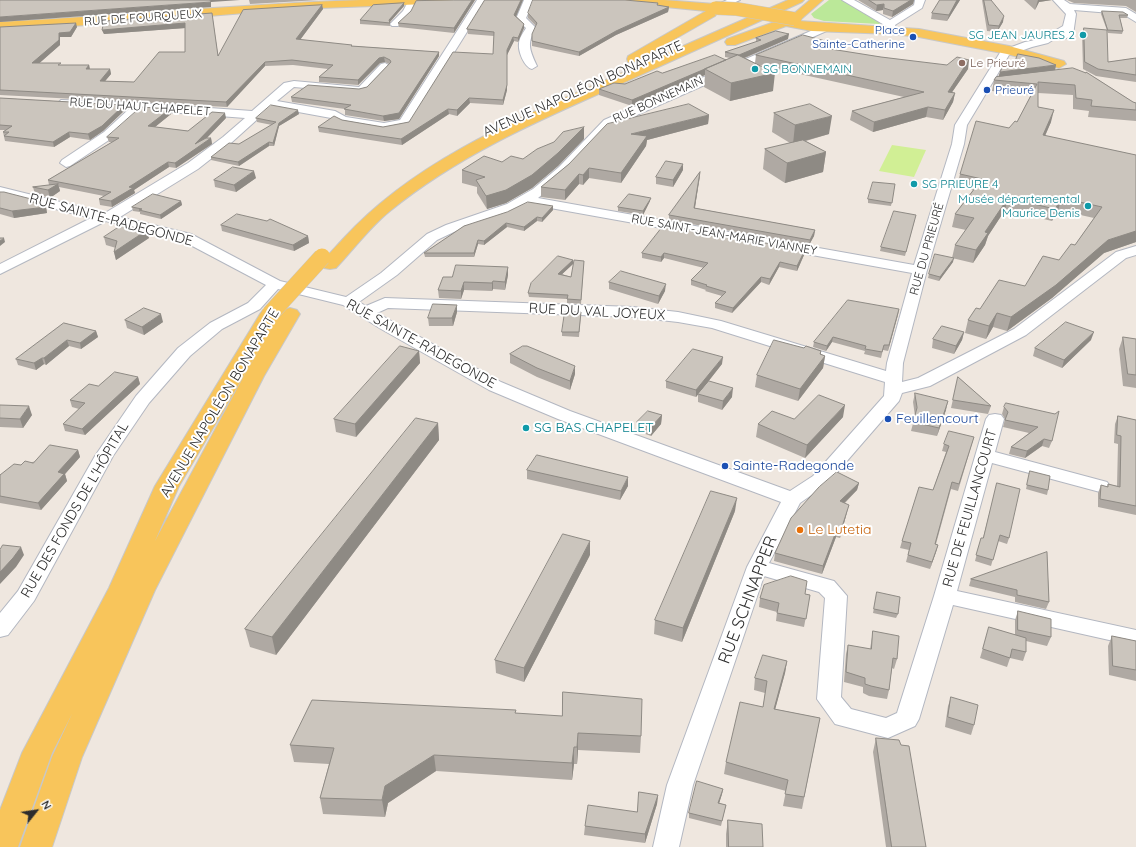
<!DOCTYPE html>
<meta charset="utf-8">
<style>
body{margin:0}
#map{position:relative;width:1136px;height:847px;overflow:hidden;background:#efe7df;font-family:Quicksand,sans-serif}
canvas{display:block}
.north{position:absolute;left:16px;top:791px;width:40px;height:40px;-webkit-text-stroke:3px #fff;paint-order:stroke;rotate:60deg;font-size:11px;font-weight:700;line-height:16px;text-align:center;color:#2d2d2d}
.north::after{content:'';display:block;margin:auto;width:14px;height:18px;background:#2d2d2d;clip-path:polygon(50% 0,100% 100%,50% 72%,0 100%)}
</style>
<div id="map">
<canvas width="1136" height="847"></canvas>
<div class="north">N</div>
</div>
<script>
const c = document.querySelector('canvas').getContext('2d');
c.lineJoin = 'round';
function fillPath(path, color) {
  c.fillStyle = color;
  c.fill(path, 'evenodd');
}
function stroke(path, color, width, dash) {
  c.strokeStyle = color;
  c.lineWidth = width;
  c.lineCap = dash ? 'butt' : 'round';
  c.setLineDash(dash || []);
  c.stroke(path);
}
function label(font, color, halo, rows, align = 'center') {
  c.font = font + ' Quicksand,sans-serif';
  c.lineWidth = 4;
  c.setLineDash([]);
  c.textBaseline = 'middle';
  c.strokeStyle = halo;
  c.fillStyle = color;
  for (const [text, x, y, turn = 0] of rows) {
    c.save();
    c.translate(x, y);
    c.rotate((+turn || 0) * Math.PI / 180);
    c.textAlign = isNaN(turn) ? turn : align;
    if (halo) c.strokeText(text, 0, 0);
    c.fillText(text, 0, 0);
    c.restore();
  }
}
fillPath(new Path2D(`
 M829 0H843L882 22 879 24 824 21 814 18 811 14Z`), '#bbe899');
fillPath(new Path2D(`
 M892 145 926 150 914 177 879 171Z`), '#d1ef95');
const minor = new Path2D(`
 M409 0 418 1 410 14 398 26H392L390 24 403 11Z
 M477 0H487L408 126 384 131 343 124 331 118 271 107 231 143 198 169 120 217 191 234 280 281 346 297 381 273 427 234 446 225 507 204 533 189 559 167 604 120 827 24 832 27 831 29 612 126 568 173 538 198 914 265 952 144 955 125 1001 51 1025 42 1041 39 1063 26 1066 14 1053 0H1064L1070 4 1126 8 1136 14V22L1123 14 1074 10 1076 14 1073 35 1064 39 1059 36 1048 43 1032 47 1009 55 967 125 964 144 927 270 903 363 902 382 918 378 1014 329 1116 252 1136 246V255L1126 258 1026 335 930 386 902 393 899 401 827 484 800 503 769 563 834 581 847 596 841 697 851 709 886 718 897 713 934 596 986 419 989 415 995 414 1001 415 1004 419 995 452 1107 482 1110 486 1107 490 1100 492 992 463 957 591 1136 630V646L953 605 919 719 915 726 888 738 835 724 817 699 825 598 819 592 764 576 693 785 679 847H653L667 785 747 567 781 502 558 419 489 390 381 329 343 305 278 289 260 309 222 329 190 356 149 403 113 456 34 601 8 635 0 637V613L18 591 95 456 136 396 178 348 210 323 248 303 266 285 181 240 106 221 0 274V264L91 218 0 195V187L105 213 188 163 223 137 245 118 142 110 112 138 70 166 66 167 60 163 62 160 104 132 129 109 65 105 59 102 61 100 139 103 252 111 284 83 294 81 359 87 381 64 385 63 390 66 367 91 360 93 294 87 277 101 335 111 346 117 384 123 400 120ZM528 204 912 273 887 363 886 371 721 321 678 312 633 307 385 298 366 306 359 302 397 275 437 240 456 231 507 214ZM388 308 633 317 678 322 712 328 885 382 884 396 813 476 790 491 570 411 501 382 377 313Z
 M524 0H534L526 18 536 28C526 43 530 51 537 66L532 69C524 67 518 51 519 44 519 38 523 33 526 28L516 19Z
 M727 0H740L718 10 715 11 710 8Z
 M842 0H854L890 20 914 5 915 0H925L922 8 895 25 897 30 892 33 888 32 886 26Z`);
const major = new Path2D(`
 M361 0H460L454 3 293 9 124 23 0 30V22C120 16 241 4 361 0Z
 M619 0H664L715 4 721 8 715 16 633 63 628 62 627 59 628 56 706 11 625 3Z
 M788 0H804L802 2C739 31 675 59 612 88 535 122 456 157 390 211 370 227 354 249 336 268L330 269 324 268 321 264C327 255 336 247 343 239 413 162 514 120 608 79 668 53 728 26 788 0Z
 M810 0H823L799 21 919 29 1009 46 1064 61 1066 64 1059 68 1007 54 919 37 892 34 812 31 786 26 735 45H727L725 42 727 39 791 16Z
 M270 308 277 310 280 314 179 486 155 541 244 376 280 314 283 310 290 308 297 310 300 314 264 376 155 590 82 757 52 847H20L52 757 72 714 52 753 18 847H0V810L22 753 109 588 155 486 260 314 263 310Z`);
stroke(minor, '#b3b7c1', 2);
stroke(major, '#c8c8c8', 2);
fillPath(minor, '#fff');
fillPath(major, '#f8c55b');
const majorBridgeFar1 = new Path2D(`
 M715 8 737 9 795 19`);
const majorBridge = new Path2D(`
 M270 314 322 257`);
stroke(majorBridgeFar1, '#c8c8c8', 14, []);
stroke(majorBridge, '#c8c8c8', 18, []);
stroke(majorBridgeFar1, '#f8c55b', 13);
stroke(majorBridge, '#f8c55b', 17);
fillPath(new Path2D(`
 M249 0H319L250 4Z
 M475 0 454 33 399 27 398 23Z
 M485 0H523L516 16 524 24V28L518 42 514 41 507 55V90L503 105 470 103 457 116 449 114 402 145 319 132 318 127 342 120 383 127 409 122 493 54 494 36 468 34 467 29Z
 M858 0H914L913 4 892 17 883 14V10L876 11Z
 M940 0H960L947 21 931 19 932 13Z
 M982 0H991L1003 22 997 32 987 31Z
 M1024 0H1052L1039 2 1035 10Z
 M1067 0H1136V12L1126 6 1074 3Z
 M322 5 323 9 300 40 352 46 439 52V56L399 119 384 121 345 115V109L292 102 291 97 359 89 367 87 389 64 385 62 380 63 358 85 319 82V77L328 69 293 65 265 66 227 107 0 95V27H77L71 37H60V45L39 63 62 65H89L90 69H110L111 74 105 81 134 82 185 52V28L104 34 102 30 212 13 218 55Z
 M658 5 669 7 668 12 616 35 579 56 532 46V41L536 26 528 18V13Z
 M404 6 390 22V26L360 24V20Z
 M1102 11 1128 15 1127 18H1120L1123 31 1122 34 1108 33 1101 14Z
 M1084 28 1108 62 1136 58V82L1096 76 1083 69 1082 34Z
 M756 38 788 39 745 58 755 63 756 55 828 49 881 57 968 69 952 92 955 93 953 102 943 120 926 117 873 132 850 120 852 111 904 97 759 65 773 91 730 101 704 87 705 75 632 106 599 95V89L625 84 662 73 726 60 730 58 725 57V52L756 42Z
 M1013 66 1086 73V72L1133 102 1136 103V121L1088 117 1089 111 1073 109V95L1038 93V107L1051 122 1045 136 1136 155V242L1104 253 1052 298 1007 331 993 327 986 339 965 333 968 320 980 309 1025 286 1059 260 1075 245 1094 218 1058 210 1052 221 1005 210 988 236 985 245 973 263 952 258 955 245 966 230 952 227 955 214 973 190 957 186 960 174 1017 122 1031 95 992 91 994 80 999 77 1000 72Z
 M0 98 124 105 125 110 103 131 90 140 70 137 54 147 5 141 3 132 5 130H0Z
 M170 109 171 114 155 127 188 131 226 118 207 138H211L212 144 176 168 169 167 134 190 135 193 112 207 100 205 99 199 104 196 59 187 60 191 50 198 35 194 33 187 49 185 48 180 112 142H109L107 137Z
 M774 113 829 134 806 141 826 152 823 172 785 183 763 169 765 149 790 143 772 132Z
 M299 114 279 126 274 146H269L239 166 211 160V157L239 144 272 125 257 122 256 118Z
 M709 115 708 124 647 140 646 146 621 183 589 178 583 185 579 184 565 200 541 197V187L569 164Z
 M584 139 558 166 532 188 506 203 487 209 477 193V187L462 183V170L502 162 523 159Z
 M683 170 673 187 656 184V177Z
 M700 172 695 208 815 230 814 236 809 245 669 220V215Z
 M256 178 236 192 215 187 214 180Z
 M895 184 891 206 868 203V199Z
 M0 192 46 207 47 213 14 218 0 214Z
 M181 201 182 205 161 219 140 214V212L133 211 132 207Z
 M650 201 643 215 618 211V207Z
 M553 206V210L542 222 537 221 524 231 507 227 484 245 478 244 474 257H425L424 253 464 226Z
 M915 219 905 256 880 251 881 247Z
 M221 225 308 236 309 243 294 251 222 231Z
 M664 225 804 255 797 271 779 267 769 285 761 282 732 313 715 308V303L722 296 705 291 706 290 691 285V280L704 268 664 258 661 262 642 258V253Z
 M104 237 149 238 116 260 114 252 116 248 106 245Z
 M573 260V264L562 274 571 277 584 261 581 304 567 303V299L529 297 528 293Z
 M953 262 939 281 928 278 929 274Z
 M508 267V275L505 290 493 289 492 291 464 290 461 299 439 298 438 290 452 277Z
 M609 282 665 291 658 304 609 289Z
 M899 309 888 351 883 350 881 358 864 354 865 351 832 342 826 351 813 347 814 342Z
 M457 312 453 326H429L428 318Z
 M581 312 579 337 562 336V332Z
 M125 320 163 322 144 335 127 328Z
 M64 323 96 331 98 337 81 349 69 346 46 365 44 364 36 370 18 365 16 359Z
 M964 332 962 340 954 354 932 348 933 339Z
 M1123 337 1136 339V388L1123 386 1119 349Z
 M1091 340 1062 368 1033 356 1035 348Z
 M804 348 821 351V354L825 356 823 368 798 401 755 387 757 375Z
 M419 351 420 363 356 437 336 432 334 419Z
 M510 354 575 374 570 390 537 377 510 363Z
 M722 364 696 397 666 388V381Z
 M138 377 140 384 85 435 65 431 63 424 79 409 72 407 70 400 98 386Z
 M958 377 991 406 988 414 951 408Z
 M915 393 946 410 937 436 911 431 915 416 913 402Z
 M698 394 732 397 722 410 698 402Z
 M0 405 32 415 23 428 0 427Z
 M1004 407 1055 414 1052 441 1049 448 1042 446 1025 458 1009 454 1011 447 1029 433 1003 427 1005 419 1002 414Z
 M662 415 661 424 651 436 637 431V422Z
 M1118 416 1136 420V515L1098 507V493L1101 485 1107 487 1108 484 1117 486 1118 444 1114 443 1115 424Z
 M843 417 805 458 756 437 758 424Z
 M438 423 439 440 276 655 250 647 245 629Z
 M974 437 958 491 951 489 936 544 938 545 936 552 930 569 906 562 909 550 900 548 902 541 933 490 946 452 942 451 944 444Z
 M78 450 80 457 65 474 67 481 41 510 0 503V475L21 465Z
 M527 470 628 486 620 500 527 479Z
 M1030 471 1048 490 1047 495 1026 489Z
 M859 483 857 490 845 503 847 512 840 538 836 537 822 574 774 561 775 553Z
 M997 483 1009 538 1007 544 998 541 991 566 975 561 981 538H983Z
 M735 511 682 642 654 634 655 620Z
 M1047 552 1049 602 1046 609 1015 602V597L969 586 971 579Z
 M590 555 524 682 496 673 495 660Z
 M877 592 898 614 896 618 873 613Z
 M805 594 810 595 804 627 776 621 777 612 759 607 760 598Z
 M1018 611 1051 637 1047 646 1026 641V652L1023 661 1010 658 1007 667 980 658 989 627 1015 635V620Z
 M873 631 897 659 894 669 892 668 889 690 887 699 869 696 863 693V687L844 682 846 654 848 645 870 649Z
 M1112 636 1136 641V681L1109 675 1108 646Z
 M787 661 785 673 775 709 820 718 802 809 783 806 786 791 724 774 726 762 763 707 765 693 754 690 755 678Z
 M951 697 974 725 971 735 945 727 948 706Z
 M516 713 641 736 640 753 578 750 577 764H574L572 780 436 771 388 803 385 817 323 814 320 798 329 764 294 762 290 745Z
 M876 738 901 745 926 847H886L873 752Z
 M723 789 722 794 719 803 726 805 721 826 689 818V813Z
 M658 795 657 804 645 843 584 835 585 826 637 812Z
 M728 820 763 847H726V834Z`), '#afa9a3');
fillPath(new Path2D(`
 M210 0H240L211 2Z
 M472 0H475L454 33V28Z
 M521 0H523L515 19 514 15Z
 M911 0H914L913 4 892 17 893 11Z
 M957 0H960L947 21 949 15Z
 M1038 0H1052L1039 2 1035 10Z
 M211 2V7L0 22V17Z
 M404 3V6L389 23V20Z
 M884 4 883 10 876 11 877 5Z
 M322 5 323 9 297 44 296 39Z
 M669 7 668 12 616 35 579 56V52L616 31Z
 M1004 16 1003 22 997 32 999 26Z
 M76 23 77 27 71 37H60V45L34 68 32 63 59 33Z
 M185 23 186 28 104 34 102 30Z
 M524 24V28L518 42V38Z
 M789 34 788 39 739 60V55Z
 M513 37 514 41 507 55V90L503 105V100L507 50Z
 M829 42 828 51 818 47Z
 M439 52V56L399 119 384 121 383 116Z
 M384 57 385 62 380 63 358 85V80L379 58Z
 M726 60 705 69V75L632 106V100Z
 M969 60 968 69 946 101 948 92Z
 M265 62V66L227 107 226 102Z
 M89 65 90 70 86 69Z
 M1056 65 1055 71 998 78 1000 72Z
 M110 69 111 74 101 86 100 81Z
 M775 73 773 91 730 101 731 83Z
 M955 93 953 102 943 120 945 110Z
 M469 98 470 103 457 116V110Z
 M124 105 125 110 103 131 90 140 88 134Z
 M928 107 926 117 873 132 874 122Z
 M170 109 171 114 150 131 148 126Z
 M448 109 449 114 402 145 401 139Z
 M298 110 299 114 279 126 274 146 273 143 279 123Z
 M1054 110 1051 122 1040 147 1043 135Z
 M225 113 226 118 197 148 211 138 212 144 176 168 175 163Z
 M709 115 708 124 647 140 646 146 621 183V173L631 134Z
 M832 116 829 134 793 144 795 125Z
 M584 127V139L558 166 532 188 506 203 487 209 486 196Z
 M69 132 70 137 54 147 53 142Z
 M269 142V146L239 166 238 162Z
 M826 152 823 172 785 183 787 163Z
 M168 162 169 167 134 190 135 193 112 207 111 201 129 187Z
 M683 164V170L673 187V180Z
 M589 168V178L583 185V175Z
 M254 171 256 178 236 192 234 185Z
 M700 172V176L694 213V208Z
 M579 174V184L565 200V190Z
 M58 184 60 191 50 198 48 190Z
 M651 198 650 201 643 215V211Z
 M1008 198 1005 210 988 236 985 245 973 263 976 250 985 232Z
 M1062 198 1058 210 1052 221 1055 209Z
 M35 200 37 206 31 202Z
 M181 201 182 205 161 219 160 215Z
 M553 206V210L542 222V218Z
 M46 207 47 213 14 218 12 211Z
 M537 217V221L524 231V227Z
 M506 223 507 227 484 245V241Z
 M147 230 149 238 116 260 114 252Z
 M815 230 814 236 809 245 810 240Z
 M1136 231V242L1104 253 1052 298 1007 331 1011 317 1108 240Z
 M308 236 309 243 294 251 293 245Z
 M4 238 5 242 0 246V241Z
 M478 240V244L474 257V253Z
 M805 250 804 255 797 271V266Z
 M664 253V258L661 262V257Z
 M954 258 953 262 939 281 940 277Z
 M573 260V264L558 278V274Z
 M780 262 779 267 769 285 770 279Z
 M508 267V275L505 290V282Z
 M761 277V282L732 313 733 308Z
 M493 281V289L492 291V283Z
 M464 282V290L461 299V291Z
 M666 284 665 291 658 304 659 296Z
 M457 305V312L453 326 452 318Z
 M899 309 898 315 888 351 889 345Z
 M997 313 993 327 986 339 989 326Z
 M161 314 163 322 144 335 142 327Z
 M96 331 98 337 81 349 80 343Z
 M964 332 962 340 954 354 956 346Z
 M1094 332 1091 340 1062 368 1064 360Z
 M833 337 832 342 826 351 827 346Z
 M67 340 69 346 46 365 44 358Z
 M419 351 420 363 356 437 355 424Z
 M821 351 820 363 825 356 823 368 798 401 800 389Z
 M723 357 722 364 696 397V390Z
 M42 358 44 364 36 370 34 363Z
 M575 366V374L570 390V381Z
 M138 377 140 384 85 435 82 429Z
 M733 388 732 397 722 410 723 401Z
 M948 401 946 410 937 436 939 428Z
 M845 405 843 417 805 458 807 445Z
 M29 406 32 415 23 428 20 419Z
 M662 415 661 424 651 436V427Z
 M438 423 439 440 276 655 272 637Z
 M1044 439 1042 446 1025 458 1027 451Z
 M78 450 80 457 65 474 67 481 41 510 38 503 58 472Z
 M628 477V486L620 500 621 491Z
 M859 483 857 490 838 509 840 501Z
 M737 498 735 511 682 642 683 628Z
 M849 505 847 512 840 538 841 530Z
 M837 529 836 537 822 574 823 566Z
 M590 541V555L524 682V668Z
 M938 545 936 552 930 569 932 562Z
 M21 547 24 555 16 567 0 584V572Z
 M787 661 785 673 772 721 774 709Z
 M578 733V750L577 764V747Z
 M574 747V764L572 780V763Z
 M434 755 436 771 388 803 385 817 382 800 385 786Z
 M723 789 722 794 718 807V803Z
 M658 795 657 804 645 843V834Z`), '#8e8a84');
const building = new Path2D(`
 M0 0H210L211 2 0 17Z
 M454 0H472L454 28 398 23 411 11 416 1Z
 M485 0H521L514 15 524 24 518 38 513 37 507 50V85L503 100 469 98 457 110 448 109 401 139 318 127 334 116 342 120 383 127 409 122 453 52 493 54 494 32 467 29Z
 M533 0H625L658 3 657 5 669 7 616 31 579 52 532 41V34L537 23 528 13Z
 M869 0H911L893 11 884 8V4L877 5Z
 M940 0H957L949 15 932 13Z
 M984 0H991L1004 16 999 26 989 25Z
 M404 3 389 20 390 23 360 20 373 5Z
 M322 5 296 39 352 45 351 46 439 52 399 113 383 116 344 109 351 105 291 97 308 85 359 89 367 87 391 62 390 60 384 57 379 58 358 80 319 77 333 65 292 60 265 62 226 102 0 90V27L76 23 70 32 59 33V40L32 63H61L58 65H89L86 69H110L100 81 134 82 159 52H185V23L102 30 104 21 212 13 218 56 243 10Z
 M1102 11 1123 12 1128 15H1119L1123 31 1108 30Z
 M1084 28 1107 30 1108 62 1136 58V75L1098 69 1085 62Z
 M776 31 789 34 739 55 725 52 761 40 756 38Z
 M803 35 829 42 818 47 881 57 947 65 957 57 969 60 948 92 955 93 945 110 928 107 874 122 852 111 924 92 756 55Z
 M1018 54 1039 58 1056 65 1000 72 1004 64 1013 66Z
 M715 55 726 60 632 100 599 89 614 83 625 84 657 71 662 73Z
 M738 55 775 73 731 83 705 69Z
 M1073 68 1086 73V72L1133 102 1136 103V110L1091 106 1092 100 1076 98 1075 85 1038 82V107L1054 110 1043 135 1136 155V231L1108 240 1056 285 1011 317 997 313 989 326 968 320 976 308 980 309 999 280 1025 286 1043 256 1059 260 1071 244 1075 245 1102 207 1062 198 1055 209 1008 198 985 232 988 233 976 250 955 245 974 218 955 214 982 179 960 174 976 121 1009 128 1015 121 1017 122 1037 84 994 80 996 77Z
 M0 98 124 105 102 126 88 134 69 132 53 142 4 136 9 132H3L12 126 0 125Z
 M689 104 709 115 631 134 647 136 621 173 589 168 583 175 579 174 565 190 541 187 569 164 607 124Z
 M810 104 832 116 795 125 774 113Z
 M271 105 298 110 279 123 273 143 269 142 238 162 211 157 229 143 239 144 276 122 256 118Z
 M141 107 170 109 148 126 188 131 212 112 225 113 195 144 206 138H211L175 163 168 162 129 187 133 188 111 201 99 199 111 192 48 180 119 138 107 137Z
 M584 127 558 153 532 175 506 190 486 196 476 180 485 177 462 170 484 156 502 162 511 156 523 159 537 149 554 142 563 132Z
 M803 140 826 152 787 163 765 149Z
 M666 161 683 164 673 180 656 177Z
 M233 167 254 171 234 185 214 180Z
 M700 172 694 208 815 230 810 240 669 215Z
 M873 182 895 184 892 203 868 199Z
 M58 184 48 190 33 187Z
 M0 192H4L35 200 31 202 46 207 12 211 0 208Z
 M153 194 181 201 160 215 139 210 142 209 132 207Z
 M629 194 651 198 643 211 618 207Z
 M528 202 553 206 542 218 537 217 524 227 506 223 484 241 478 240 474 253H424L464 226 507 212Z
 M894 211 916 215 906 252 881 247Z
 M237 214 267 221 270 219 308 236 293 245 221 225Z
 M122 225 147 230 114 252 117 241 104 237Z
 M664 225 805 250 797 266 780 262 770 279 761 277 733 308 715 303 726 292 706 286 707 285 691 280 708 263 664 253 661 257 642 253Z
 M0 238H4L0 241Z
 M935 254 954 258 940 277 929 274Z
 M558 256 573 260 558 274 571 277 574 260 584 261 581 300 567 299 568 295 528 293 531 283Z
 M456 265 508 267 505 282 493 281 492 283 464 282 461 291 438 290 443 277H452Z
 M621 271 666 284 659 296 609 282Z
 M848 300 899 309 889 345H884L882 352 865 349 866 346 833 337 827 346 814 342Z
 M433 304 457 305 452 318H428Z
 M144 308 161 314 142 327 125 320Z
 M565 312H581L579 332H562Z
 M1066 322 1094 332 1064 360 1035 348Z
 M64 323 96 331 80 343 67 340 44 358H42L34 363 16 359Z
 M942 326 964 332 956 346 933 339Z
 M1123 337 1136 339V375L1128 374Z
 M774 340 804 348 806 346 821 351 820 354 825 356 800 389 757 375Z
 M400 346 419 351 355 424 334 419Z
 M523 346H527L575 366 570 381 537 368 510 354Z
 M693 349 723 357 696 390 666 381Z
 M115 372 138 377 82 429 63 424 85 403 70 400 89 384 98 386Z
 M958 377 991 406 953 400Z
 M709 381 733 388 723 401 698 394Z
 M915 393 948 401 939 428 913 422 917 408Z
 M819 395 845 405 807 445 758 424 772 411 794 419Z
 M1006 403 1055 414 1059 411 1052 441 1044 439 1027 451 1011 447 1038 427 1005 420 1008 412 1004 407Z
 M0 405 29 406 20 419 0 418Z
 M648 411 662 415 651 427 637 422Z
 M1118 416 1136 420V506L1100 499 1101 485 1108 487V484L1120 487 1121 436 1117 435Z
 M416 418 438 423 272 637 245 629Z
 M949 431 974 437 959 484 952 482 935 544 938 545 932 562 908 555 911 543 902 541 919 487 933 490 949 446 944 444Z
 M50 445 78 450 58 472 64 474 38 503 0 496V475L14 464 21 465 25 461 33 463Z
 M537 455 628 477 621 491 527 470Z
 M1030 471 1050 476 1048 490 1027 485Z
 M837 472 859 483 840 501 849 505 841 530 837 529 823 566 775 553 791 518 819 487Z
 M997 483 1020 489 1009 538 1000 535 993 560 976 555 981 538H983Z
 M711 491 737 498 683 628 655 620Z
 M563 534 590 541 524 668 495 660Z
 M3 545 21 547 13 558 0 572V550Z
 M1047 552 1049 602 1017 595V590L971 579Z
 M791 576 807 581 805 594 810 595 806 619 777 613 779 603 760 598 764 585Z
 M877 592 900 597 898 614 874 609Z
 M1018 611 1051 619V637L1018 630Z
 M989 627 1026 638V652L1012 649 1010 658 983 649Z
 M873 631 899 636 897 659 893 658 889 690 871 686 865 684V678L846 672 848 645 871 649Z
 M1112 636 1136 641V670L1113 666Z
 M763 655 787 661 774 709 820 718 804 797 785 794 788 780 726 762 740 702 763 707 767 681 755 678Z
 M563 692 642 699 641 736 578 733 577 747H574L572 763 434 755 385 786 382 800 320 798 334 748 290 745 312 700 516 710 515 713 562 716Z
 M951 697 978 705 974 725 948 717Z
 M876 738 899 740 901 745 909 746 926 847H892Z
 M697 781 723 789 718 803 726 805 722 821 689 813Z
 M639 792 658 795 645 834 585 826 588 805 637 812Z
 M728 820 762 824 763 847H729Z`);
fillPath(building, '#cbc5bd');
stroke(building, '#8e8a84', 1);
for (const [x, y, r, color] of [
 [1083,35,4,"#0f9aa8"],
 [913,37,4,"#1a4fb4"],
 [962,63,4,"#8d6e63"],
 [755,69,4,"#0f9aa8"],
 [987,90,4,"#1a4fb4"],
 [914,184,4,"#0f9aa8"],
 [1088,206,4,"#0f9aa8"],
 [888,419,4,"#1a4fb4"],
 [526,428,4,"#0f9aa8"],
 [725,466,4,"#1a4fb4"],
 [800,530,4,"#e8710a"]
]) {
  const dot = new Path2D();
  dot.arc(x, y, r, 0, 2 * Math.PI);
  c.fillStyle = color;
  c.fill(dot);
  stroke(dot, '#fff', 1.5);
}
label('12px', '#2d2d2d', '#fff', [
 ["RUE DE FOURQUEUX",143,18,-4],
 ["RUE BONNEMAIN",658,100,-24],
 ["RUE DU HAUT CHAPELET",140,107,4],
 ["RUE SAINT-JEAN-MARIE VIANNEY",724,235,10],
 ["RUE DU PRIEURÉ",927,249,-74]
]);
label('12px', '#164399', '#fff', [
 ["Place",905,30],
 ["Sainte-Catherine",905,44],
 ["Prieuré",995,90,"left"]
], 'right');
label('12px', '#0d838f', '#fff', [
 ["SG JEAN JAURES 2",1075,35],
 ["SG BONNEMAIN",763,69,"left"],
 ["SG PRIEURE 4",922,184,"left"],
 ["Musée départemental",1080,199],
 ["Maurice Denis",1080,213]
], 'right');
label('12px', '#785e54', '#fff', [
 ["Le Prieuré",970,63]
], 'left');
label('14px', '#2d2d2d', '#fff', [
 ["AVENUE NAPOLÉON BONAPARTE",583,89,-24],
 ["RUE SAINTE-RADEGONDE",111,220,15],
 ["RUE DU VAL JOYEUX",597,312,3],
 ["RUE SAINTE-RADEGONDE",421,344,29],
 ["AVENUE NAPOLÉON BONAPARTE",220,403,-59],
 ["RUE DE FEUILLANCOURT",970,508,-74],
 ["RUE DES FONDS DE L'HÔPITAL",75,510,-60]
]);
label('14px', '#164399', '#fff', [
 ["Feuillencourt",896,419],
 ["Sainte-Radegonde",733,466]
], 'left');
label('14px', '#0d838f', '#fff', [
 ["SG BAS CHAPELET",534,428]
], 'left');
label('14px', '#c56008', '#fff', [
 ["Le Lutetia",808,530]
], 'left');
label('17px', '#2d2d2d', '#fff', [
 ["RUE SCHNAPPER",748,600,-69]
]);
</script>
